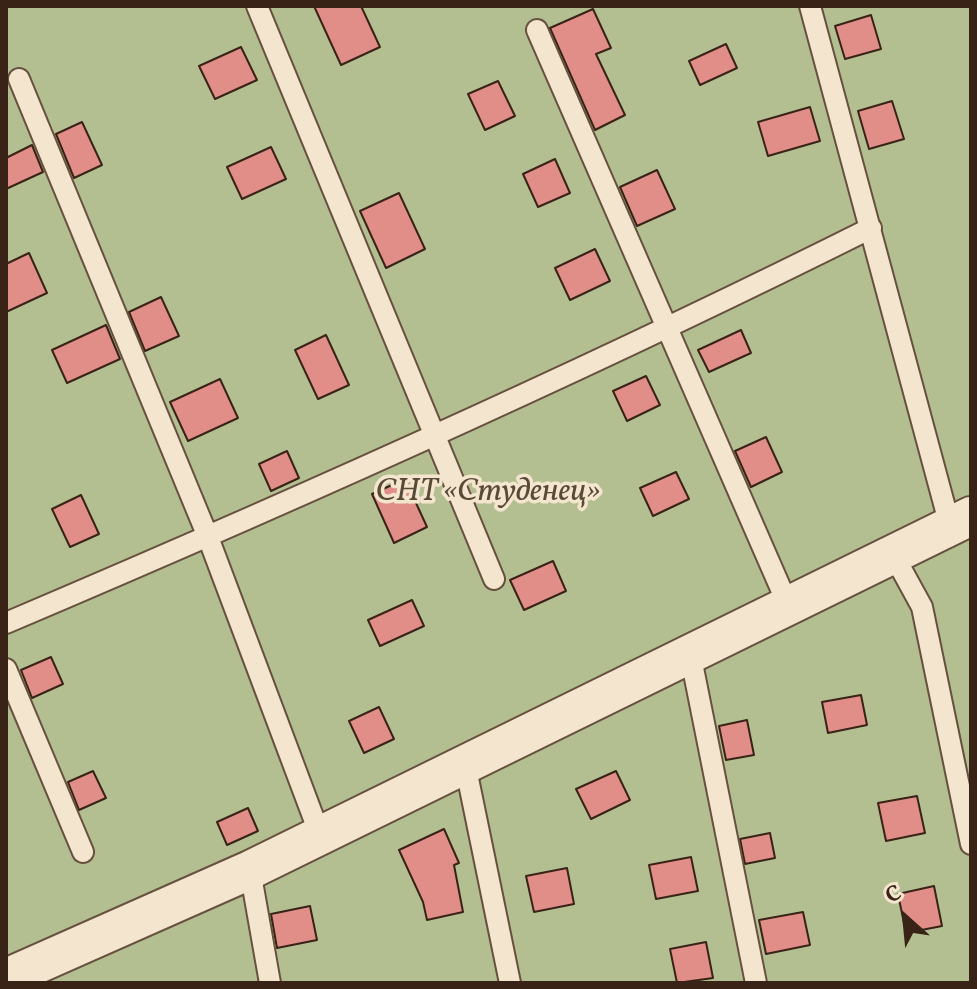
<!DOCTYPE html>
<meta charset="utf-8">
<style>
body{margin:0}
#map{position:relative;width:977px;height:989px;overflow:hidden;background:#eed7b5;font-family:Vollkorn,serif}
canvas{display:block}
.frame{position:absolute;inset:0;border:8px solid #392317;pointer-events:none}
.north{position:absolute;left:865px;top:877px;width:80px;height:80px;-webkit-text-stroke:6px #f4e5cf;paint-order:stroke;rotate:333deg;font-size:22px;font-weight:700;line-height:32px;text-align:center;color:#392317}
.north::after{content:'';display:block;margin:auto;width:28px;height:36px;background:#392317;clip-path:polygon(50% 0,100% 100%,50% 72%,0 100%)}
</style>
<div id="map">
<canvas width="977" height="989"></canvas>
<div class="frame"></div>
<div class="north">С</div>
</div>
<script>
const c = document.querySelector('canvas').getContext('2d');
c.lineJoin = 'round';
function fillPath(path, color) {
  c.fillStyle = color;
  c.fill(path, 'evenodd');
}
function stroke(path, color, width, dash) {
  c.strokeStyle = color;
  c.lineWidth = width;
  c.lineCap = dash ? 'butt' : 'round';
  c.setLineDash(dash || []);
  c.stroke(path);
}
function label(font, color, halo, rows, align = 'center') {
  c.font = font + ' Vollkorn,serif';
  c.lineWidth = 7;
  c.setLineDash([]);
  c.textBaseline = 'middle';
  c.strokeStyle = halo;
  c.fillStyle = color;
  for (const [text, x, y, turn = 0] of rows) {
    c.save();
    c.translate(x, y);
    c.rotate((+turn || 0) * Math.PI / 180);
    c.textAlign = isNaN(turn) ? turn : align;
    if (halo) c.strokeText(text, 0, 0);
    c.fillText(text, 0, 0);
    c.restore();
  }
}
fillPath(new Path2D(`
 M6 6H971V983H6Z`), '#b4bf91');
const building = new Path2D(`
 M314 6H361L380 47 341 65Z
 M593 9 611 48 596 54 625 115 595 130 550 28Z
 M871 15 881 49 845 59 835 26Z
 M726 44 737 68 700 85 689 61Z
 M241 47 257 80 215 99 199 66Z
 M498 81 515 116 485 130 468 94Z
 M892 101 904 139 869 149 858 111Z
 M810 107 820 141 768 156 758 122Z
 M82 122 102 165 74 178 56 134Z
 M32 145 43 172 6 189V158Z
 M271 147 286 179 242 199 227 167Z
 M555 159 570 193 538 207 523 174Z
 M657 170 675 209 637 226 620 187Z
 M399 193 425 249 386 268 360 211Z
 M595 249 610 281 570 300 555 268Z
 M29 253 47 293 6 312V264Z
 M161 297 179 336 145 351 129 312Z
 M106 325 120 359 67 383 52 350Z
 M741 330 751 353 709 372 698 350Z
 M326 335 349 385 318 399 295 350Z
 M646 376 660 405 627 421 613 391Z
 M220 379 238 418 188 441 170 402Z
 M766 437 782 472 751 487 735 451Z
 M287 451 299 478 271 491 259 464Z
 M676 472 689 499 653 516 640 488Z
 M405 479 427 527 394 543 372 494Z
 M81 495 99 534 70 547 52 509Z
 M553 561 566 591 524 610 510 580Z
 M412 600 424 626 380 646 368 620Z
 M51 657 63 684 32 698 21 670Z
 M861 695 867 725 828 733 822 702Z
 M379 707 394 739 364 753 349 721Z
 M747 720 754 755 726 760 719 726Z
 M93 771 106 798 79 810 68 782Z
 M616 771 630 800 591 819 576 789Z
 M917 796 925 833 886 841 878 803Z
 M248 808 258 831 227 845 217 822Z
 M444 829 459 863 454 865 463 912 427 920 423 902 399 850Z
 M770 833 775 858 745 864 740 839Z
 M691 857 698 891 656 899 649 865Z
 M567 868 574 904 534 912 526 876Z
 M934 886 942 926 906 933 898 894Z
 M310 906 317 940 277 948 271 914Z
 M803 912 810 945 766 954 759 920Z
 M706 942 713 978 677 983 670 949Z`);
fillPath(building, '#e08e87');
stroke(building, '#392317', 2);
const lane = new Path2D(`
 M257 6 494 579
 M810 6 950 526
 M537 30 788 605
 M19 79 208 537 320 835
 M893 554 922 607 971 844
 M6 623C298 499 587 370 871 228
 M690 653 756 983
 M6 669 83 852
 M465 764 510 983
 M250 870 270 983`);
const street = new Path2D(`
 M6 978 250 870 971 516`);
stroke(lane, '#66503e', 24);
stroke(street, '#66503e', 42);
stroke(lane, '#f4e5cf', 20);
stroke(street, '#f4e5cf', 38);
label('italic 32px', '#584a36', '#f4e5cf', [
 ["СНТ «Студенец»",488,494]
]);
</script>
